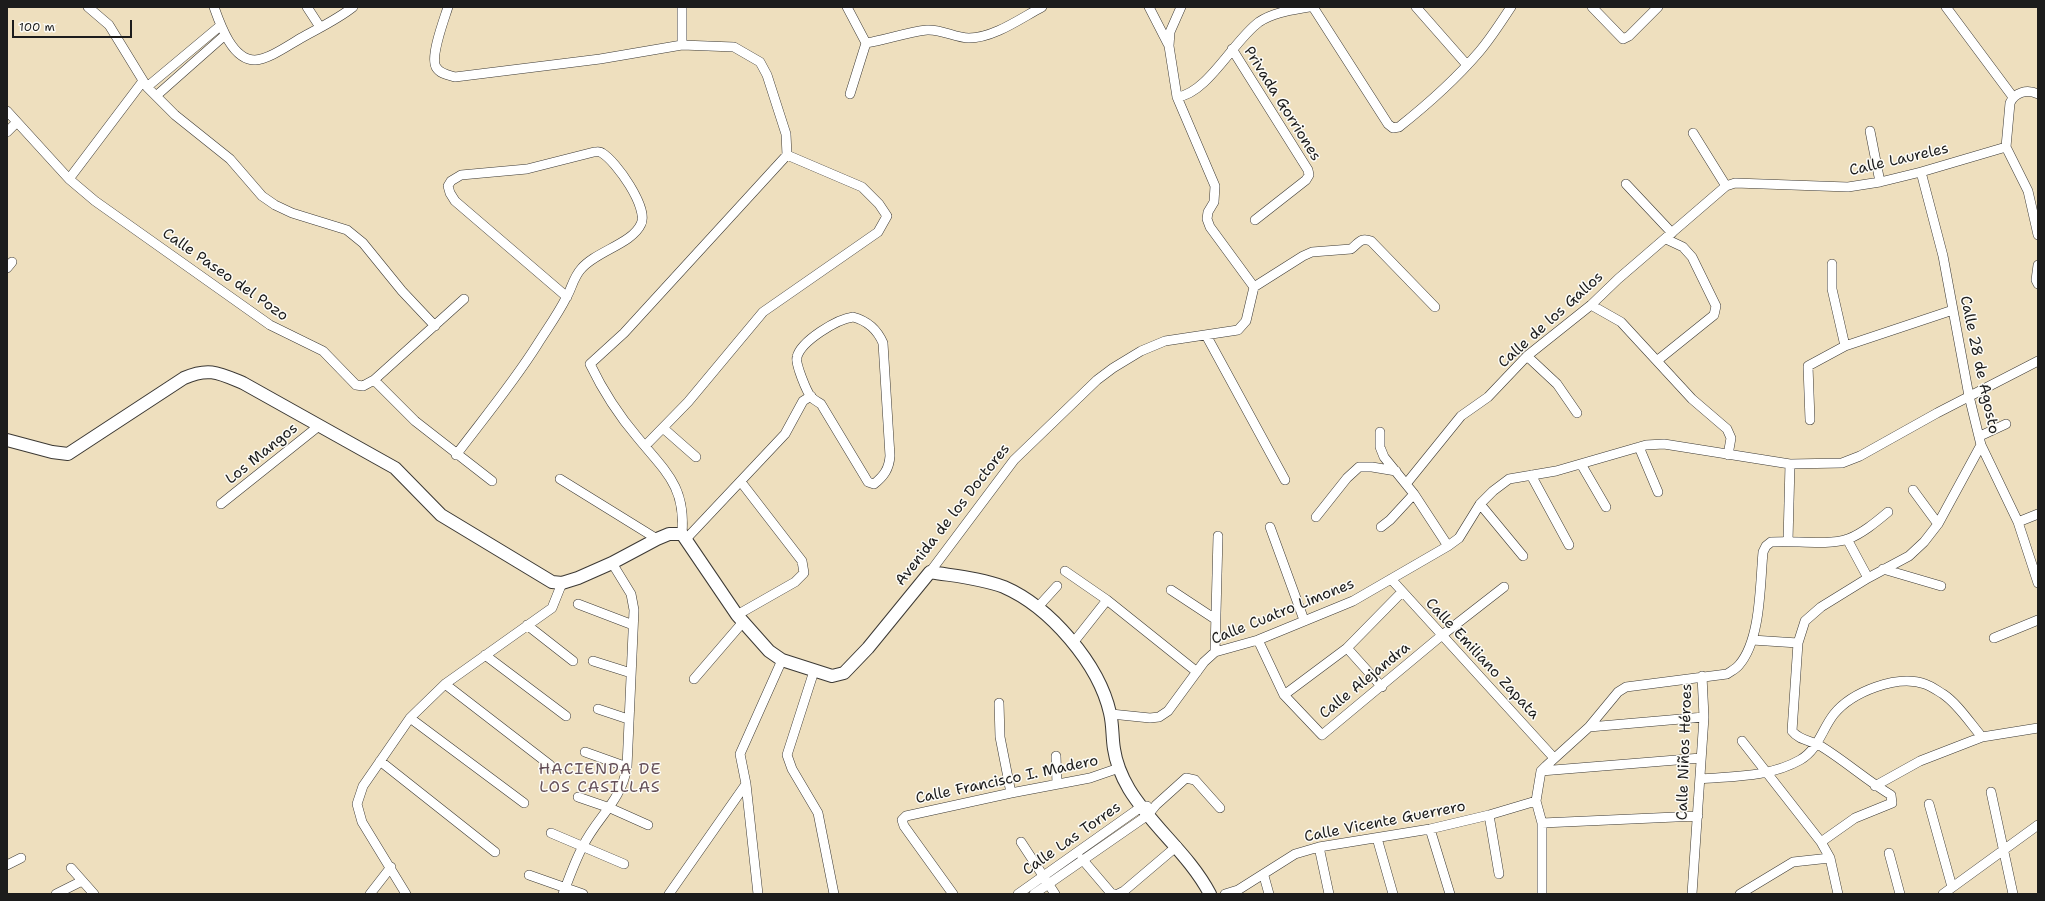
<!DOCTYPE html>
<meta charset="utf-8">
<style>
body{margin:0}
#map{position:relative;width:2045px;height:901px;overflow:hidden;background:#eedfbe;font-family:"Shantell Sans",sans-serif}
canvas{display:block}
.frame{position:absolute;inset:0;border:8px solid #1c1c1c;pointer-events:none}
.scale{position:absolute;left:12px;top:20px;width:120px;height:18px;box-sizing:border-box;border:2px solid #1c1c1c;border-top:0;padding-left:5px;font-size:12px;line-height:14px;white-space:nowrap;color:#1c1c1c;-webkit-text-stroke:3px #fdfcf7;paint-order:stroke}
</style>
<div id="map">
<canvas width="2045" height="901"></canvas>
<div class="frame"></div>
<div class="scale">100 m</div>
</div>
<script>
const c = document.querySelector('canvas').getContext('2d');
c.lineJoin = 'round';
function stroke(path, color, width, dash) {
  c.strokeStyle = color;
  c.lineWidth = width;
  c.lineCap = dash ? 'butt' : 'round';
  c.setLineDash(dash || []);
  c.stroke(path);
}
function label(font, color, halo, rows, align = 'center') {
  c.font = font + ' "Shantell Sans",sans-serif';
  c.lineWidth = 3;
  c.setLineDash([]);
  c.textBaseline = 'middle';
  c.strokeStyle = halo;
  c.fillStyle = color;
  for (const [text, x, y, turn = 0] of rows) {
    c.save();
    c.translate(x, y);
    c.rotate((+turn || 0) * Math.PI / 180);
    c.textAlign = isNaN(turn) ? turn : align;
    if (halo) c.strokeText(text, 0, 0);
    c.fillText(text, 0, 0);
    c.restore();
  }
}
const minor = new Path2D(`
 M88 7 109 25 147 87 175 115 230 159 262 196 275 205 292 213 347 230 363 243 402 291 435 326
 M214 7C220 24 232 60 255 60 270 59 290 44 303 37 319 28 338 19 353 7
 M307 7 320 27
 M448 7C444 20 430 56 436 67 440 74 448 75 455 77L600 59 682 45 734 47 760 62 767 75 786 134 787 155 624 333 590 364C602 389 620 417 638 438 666 472 686 487 682 534
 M682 7V45
 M847 7 866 43 850 94
 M1149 7 1168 44
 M1313 7 1388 124 1393 128 1399 127C1428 104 1455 80 1479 52 1491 38 1501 22 1511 7
 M1416 7 1467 65
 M1592 7 1623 39 1629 36 1658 7
 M1946 7 2013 97
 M866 43C886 40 907 32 927 30 942 29 955 38 969 38 994 38 1021 18 1042 7
 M1232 49 1308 170 1309 175 1306 180 1255 220
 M147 87 220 26
 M156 96 225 35
 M1177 97C1207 94 1234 40 1259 22 1274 12 1293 10 1309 7
 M7 111 69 179 95 201 270 325 323 351 356 385 363 386 374 380 464 299
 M1870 131 1880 182
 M7 132 17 122
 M1693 133 1726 186
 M2006 147 2028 191 2038 235
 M2006 147 2010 103C2015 92 2027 89 2038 94
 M69 179 143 81
 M1626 184 1672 233
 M1832 264V289L1845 346
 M2038 265 2036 280 2038 284
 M7 268 12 262
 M1254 287 1303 256 1312 252 1351 249C1359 243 1360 237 1371 241L1435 307
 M1591 305 1621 322 1692 399 1727 429 1731 438 1728 455
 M853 317C868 321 877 329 883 343L890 456C889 469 884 476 874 484L868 482 821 404C818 402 814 400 811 397 807 392 795 364 797 357 801 341 837 319 853 317Z
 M1206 335 1285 480
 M1527 356 1557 384 1577 413
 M1658 360 1714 315 1716 306 1692 257 1683 247 1666 239
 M374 380 415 421 492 481
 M1810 420 1808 366 1845 346 1953 310
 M663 428 696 457
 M1380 432V447L1384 457 1414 494 1448 546
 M1980 436 2006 424
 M1981 445 2018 522 2038 583
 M645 446 688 402 763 312 878 232 887 216 879 204 862 187 787 155
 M1639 447 1658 492
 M456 455C484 418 513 383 537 345 547 329 558 314 566 298 572 288 573 278 581 269 596 251 632 244 641 224 649 208 616 161 602 153 600 151 597 152 594 152L527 169 461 175 451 181 448 186 450 193 455 201 567 297
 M1581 464 1606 507
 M1531 475 1569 545
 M560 479 657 539
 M1406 484 1461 416 1488 397 1527 356 1591 305 1618 279 1726 186 1735 183 1848 187 1880 182 1921 172 2006 147
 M1913 490 1938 524
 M221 504 320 425
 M1480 504 1523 556
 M1316 517 1347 478 1359 467H1372L1396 471
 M2018 522 2038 514
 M1270 527 1304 620
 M1381 527 1390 520 1414 494
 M687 538 785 434 803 401 811 396
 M1847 539 1868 578
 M1788 541 1790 464
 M1883 569 1941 586
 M1065 571 1107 600 1197 672
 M930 572 1014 460 1097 380 1113 368 1141 351 1165 341 1238 330 1246 321 1254 287 1210 227 1207 219 1208 212 1214 202 1215 186 1177 97 1169 46 1170 32 1181 7
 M1391 579 1554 758
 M1171 590 1215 619
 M578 604 633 625
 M1037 608 1057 586
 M737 615 795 582 804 573 802 561 741 482
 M527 625 573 661
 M1994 638 2038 620
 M1258 640 1284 695 1322 735 1441 636 1504 587
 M1752 640 1798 643
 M1073 643 1107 600
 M1347 648 1382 687
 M1215 652 1218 536
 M485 655 566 716
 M593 661 631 673
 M814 671 787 755 792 769 818 813 834 894
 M694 679 743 622
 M445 684 550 765
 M1284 695 1347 648 1402 592
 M999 703 1000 737 1011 793
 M598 709 628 719
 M1111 714 1150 718 1159 717 1168 711 1204 662 1215 652 1258 640 1353 601 1448 546 1459 538 1480 504 1493 491 1509 479 1556 471 1646 445 1664 444 1790 464 1842 463 1860 456 1937 413 2038 361
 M410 718 524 803
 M1589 727 1704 717
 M1742 741 1821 842 1830 858 1838 894
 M585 752 627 767
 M1056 756 1057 784
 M380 761 495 852
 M1541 771 1701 758
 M1700 779C1734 776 1770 777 1800 760 1818 750 1822 729 1834 714 1852 692 1897 674 1925 684 1931 686 1938 691 1943 694 1958 704 1970 723 1982 737
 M1875 786 1920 761 1982 737 2038 728
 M1991 792 2013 894
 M578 797 610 808 648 825
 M1929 804 1952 887
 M1489 815 1499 874
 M1542 823 1698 816
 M1430 829 1450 894
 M551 833 624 864
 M1377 838 1393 894
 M1021 842 1055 894
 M1821 842 1855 818 1892 803 1891 795C1866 780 1844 760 1819 745 1809 740 1799 740 1792 731L1798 643 1805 621 1821 607 1868 578 1909 556 1924 542 1938 524 1981 445 1969 396 1943 256 1921 172
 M1319 847 1329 894
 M1889 853 1900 894
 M1082 859 1111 893 1115 894
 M7 865 21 858
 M71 868 94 894
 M529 875 583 894
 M1264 876 1269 894
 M56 894 82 881
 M370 894 391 867
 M406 894 362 822 357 804 363 786 410 718 445 684 552 608 562 583
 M563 894C569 878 575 861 583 846 597 817 621 802 627 767L634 610 631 594 612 563
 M669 894 746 784
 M758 894 746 784 740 754 782 660
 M953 894 904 826 902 820 906 816 1011 793 1090 778 1119 768
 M1018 894 1141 807 1147 806
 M1034 894 1148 815 1156 805 1186 778 1195 780 1220 808
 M1118 894 1124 891 1177 846
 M1225 894 1238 890 1295 854 1319 847 1430 829 1489 815 1536 801
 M1542 894V823L1536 801 1541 771 1546 766 1589 727 1618 692 1626 687 1727 674C1731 671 1736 669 1739 665 1761 640 1760 584 1763 552L1766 546 1771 542C1794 540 1826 546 1848 539 1863 533 1876 522 1888 512
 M1692 894 1704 717 1702 676
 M1740 894 1793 862 1830 858
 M1943 894 2038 825`);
const secondary = new Path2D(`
 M7 440 52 452 68 454 184 378C209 367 219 373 243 383L395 468 441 515 552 582 562 583 578 578 612 563 657 539 669 534H682L737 615 769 651 782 660 832 676 844 673 868 648 930 572C954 576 981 578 1004 587 1050 607 1099 664 1110 713 1113 725 1112 737 1114 749 1116 763 1122 777 1129 789 1152 827 1189 854 1210 894`);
stroke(minor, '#3c3934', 10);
stroke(secondary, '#3c3934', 14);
stroke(minor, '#fff', 9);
stroke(secondary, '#fff', 12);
label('15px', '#1c1c1c', '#fdfcf7', [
 ["Privada Gorriones",1282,104,58],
 ["Calle Laureles",1899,160,-13],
 ["Calle Paseo del Pozo",225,275,35],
 ["Calle de los Gallos",1551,320,-42],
 ["Calle 28 de Agosto",1979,365,78],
 ["Los Mangos",262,454,-39],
 ["Avenida de los Doctores",953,515,-52],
 ["Calle Cuatro Limones",1283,612,-22],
 ["Calle Emiliano Zapata",1482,659,47],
 ["Calle Alejandra",1365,681,-39],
 ["Calle Niños Héroes",1685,752,-88],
 ["Calle Francisco I. Madero",1007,780,-12],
 ["Calle Vicente Guerrero",1385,822,-11],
 ["Calle Las Torres",1072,839,-35]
]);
c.letterSpacing = '1px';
label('16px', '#644f58', '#fdfcf7', [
 ["HACIENDA DE",600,770],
 ["LOS CASILLAS",600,788]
]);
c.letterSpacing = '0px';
</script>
